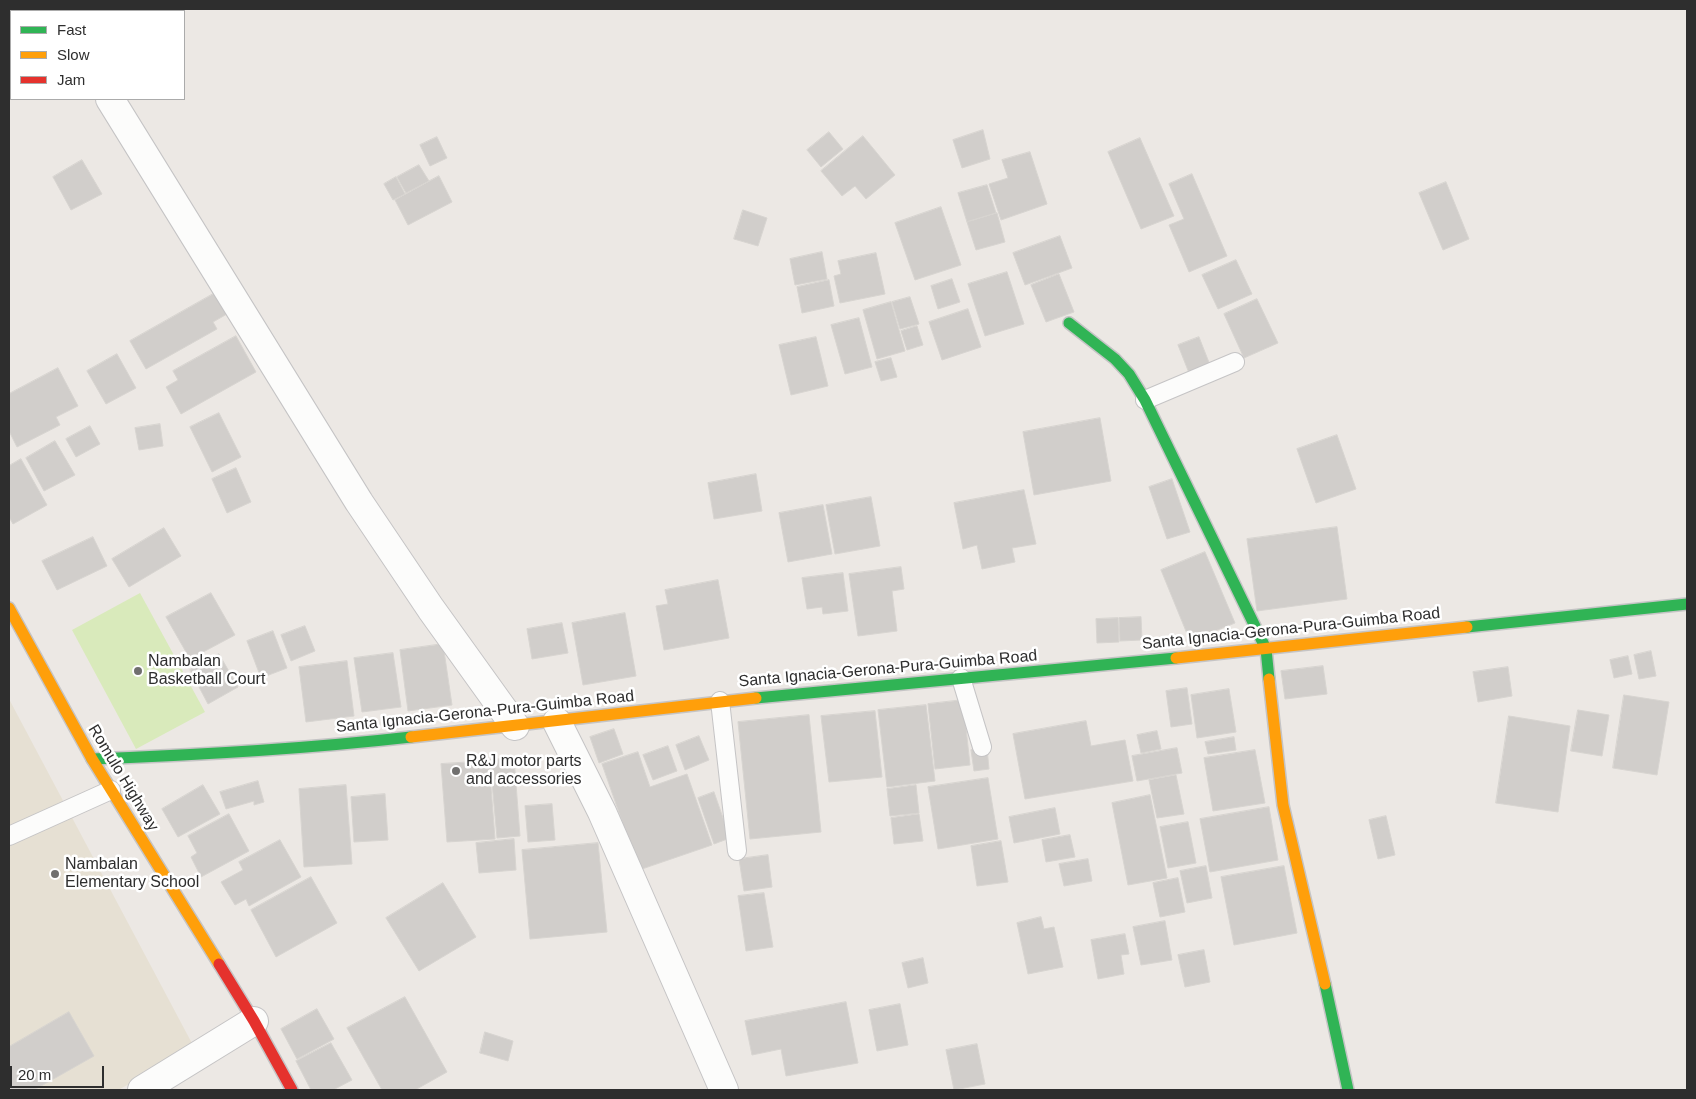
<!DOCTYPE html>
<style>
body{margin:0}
#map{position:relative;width:1696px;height:1099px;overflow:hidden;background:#ece8e4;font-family:Arial,sans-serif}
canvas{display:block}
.frame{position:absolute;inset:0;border:10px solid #2e2e2e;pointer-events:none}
.legend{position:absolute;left:10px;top:10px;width:175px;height:90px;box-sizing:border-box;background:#fff;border:1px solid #ababab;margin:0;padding:6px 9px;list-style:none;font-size:15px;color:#2e2e2e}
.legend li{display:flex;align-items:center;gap:10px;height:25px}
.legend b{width:25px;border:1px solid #ababab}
.scale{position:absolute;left:10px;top:1066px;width:94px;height:22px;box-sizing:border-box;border:2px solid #2e2e2e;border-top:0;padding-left:6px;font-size:15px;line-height:18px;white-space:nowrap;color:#2e2e2e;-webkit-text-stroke:4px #fff;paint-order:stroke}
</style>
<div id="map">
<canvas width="1696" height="1099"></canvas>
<div class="frame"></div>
<ul class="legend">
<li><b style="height:6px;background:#30b455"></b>Fast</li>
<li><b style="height:6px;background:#ff9f0a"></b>Slow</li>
<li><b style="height:6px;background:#e5322d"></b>Jam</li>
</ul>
<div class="scale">20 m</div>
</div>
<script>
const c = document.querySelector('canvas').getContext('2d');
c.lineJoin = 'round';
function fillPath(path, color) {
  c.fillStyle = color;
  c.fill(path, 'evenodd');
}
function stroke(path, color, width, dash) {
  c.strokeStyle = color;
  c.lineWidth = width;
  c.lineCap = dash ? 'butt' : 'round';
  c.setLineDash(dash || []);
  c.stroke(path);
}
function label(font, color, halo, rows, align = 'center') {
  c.font = font + ' Arial,sans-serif';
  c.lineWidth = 5;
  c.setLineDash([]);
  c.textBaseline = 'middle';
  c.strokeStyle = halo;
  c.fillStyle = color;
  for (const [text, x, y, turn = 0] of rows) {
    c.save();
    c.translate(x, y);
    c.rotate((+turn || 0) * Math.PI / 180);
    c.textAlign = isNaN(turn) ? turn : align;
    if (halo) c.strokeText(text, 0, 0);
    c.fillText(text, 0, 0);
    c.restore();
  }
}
fillPath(new Path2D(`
 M9 699 195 1049 118 1090H9Z`), '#e6e0d3');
fillPath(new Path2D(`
 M140 593 205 712 136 749 72 630Z`), '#d9eabb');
const building = new Path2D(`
 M983 130 990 159 962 168 953 140Z
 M829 132 843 149 821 167 807 150Z
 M863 136 895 175 866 199 855 186 842 196 821 171Z
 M437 137 447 158 430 166 420 145Z
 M1140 138 1174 216 1141 229 1108 152Z
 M1030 152 1047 204 1001 220 989 184 1008 178 1002 160Z
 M82 160 102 194 71 210 53 177Z
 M419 165 429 181 406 193 397 177Z
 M1192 174 1227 256 1189 272 1169 225 1184 219 1169 184Z
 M439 176 452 202 408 225 395 200Z
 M396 177 405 194 393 200 384 184Z
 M1446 182 1469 239 1443 250 1419 193Z
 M987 185 996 213 967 222 958 193Z
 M941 207 961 265 915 280 895 223Z
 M743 210 767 218 758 246 734 239Z
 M997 213 1005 242 976 250 967 222Z
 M1060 236 1072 268 1025 285 1013 253Z
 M822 252 827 279 795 285 790 259Z
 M876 253 885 294 840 303 834 276 841 274 838 261Z
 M1236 260 1252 294 1218 309 1202 275Z
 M1007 272 1024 324 985 336 968 284Z
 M1059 274 1074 312 1046 322 1031 285Z
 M952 279 960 302 938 309 931 286Z
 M829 280 834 306 802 313 797 287Z
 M215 293 227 314 213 322 217 329 146 369 130 341Z
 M910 297 919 324 900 329 892 302Z
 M1257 299 1278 343 1244 358 1224 314Z
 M891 302 905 351 877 359 863 310Z
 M968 309 981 347 942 360 929 322Z
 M859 318 872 367 845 374 831 325Z
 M917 326 923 345 907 350 901 331Z
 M236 336 256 372 181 414 166 387 178 380 173 371Z
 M816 337 828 386 791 395 779 345Z
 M1199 337 1210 365 1189 373 1178 345Z
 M117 354 136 388 106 404 87 371Z
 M891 358 897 377 881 381 875 362Z
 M58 368 78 406 56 417 60 425 17 447 9 431V394Z
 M219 413 241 457 212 472 190 427Z
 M1100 418 1111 481 1034 495 1023 432Z
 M160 424 163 446 139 450 135 428Z
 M90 426 100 444 76 457 66 439Z
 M1337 435 1356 489 1316 503 1297 449Z
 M55 441 75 475 44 491 26 458Z
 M21 459 47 505 13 524 9 517V466Z
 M236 468 251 502 227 513 212 479Z
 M756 474 762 511 714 519 708 483Z
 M1172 479 1190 532 1167 539 1149 487Z
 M1024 490 1036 544 1012 548 1015 562 982 569 977 545 963 549 954 503Z
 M871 497 880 546 835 554 826 505Z
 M823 505 832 554 788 562 779 513Z
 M1337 527 1347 599 1257 611 1247 539Z
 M164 528 181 556 129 587 112 559Z
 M93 537 107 566 57 590 42 561Z
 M1205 552 1235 623 1190 641 1161 570Z
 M901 567 904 589 892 591 897 631 858 636 849 574Z
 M843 573 848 611 823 614 822 607 807 609 802 578Z
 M718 580 729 638 664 650 656 606 668 604 665 590Z
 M211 593 235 635 190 659 166 617Z
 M625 613 636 676 583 685 572 623Z
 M1141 617 1142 640 1120 641 1119 618Z
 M1118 618 1119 642 1097 643 1096 619Z
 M562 623 568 653 532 659 527 629Z
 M305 626 315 651 291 661 281 635Z
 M273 631 287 668 261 678 247 641Z
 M443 644 452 705 408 711 400 650Z
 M1651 651 1656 676 1639 679 1634 655Z
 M393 653 401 707 362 712 354 658Z
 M219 654 238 687 208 704 190 670Z
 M1628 656 1632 674 1614 678 1610 660Z
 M347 661 354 716 306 722 299 667Z
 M1323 666 1327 694 1285 699 1281 671Z
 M1508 667 1512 696 1478 702 1473 672Z
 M1187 688 1192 724 1171 727 1166 691Z
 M1229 689 1236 732 1197 738 1191 695Z
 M1624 695 1669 702 1657 775 1613 768Z
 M963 700 970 765 935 769 928 704Z
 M926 705 935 781 887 787 878 710Z
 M1578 710 1609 715 1602 756 1571 751Z
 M875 711 882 777 829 782 821 716Z
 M809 715 821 832 750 839 738 722Z
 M1509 716 1570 726 1558 812 1496 803Z
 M1086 721 1091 746 1125 740 1133 781 1025 799 1013 734Z
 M614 729 623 754 599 763 590 737Z
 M1157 731 1161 749 1141 753 1137 735Z
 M699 736 709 760 685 770 676 745Z
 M1234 737 1236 750 1208 754 1205 742Z
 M668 746 677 771 653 780 643 755Z
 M987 748 989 769 974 771 971 750Z
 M1177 748 1182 773 1137 781 1132 756Z
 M1255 750 1265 803 1213 811 1204 758Z
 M638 752 650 787 687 774 712 845 639 870 602 764Z
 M514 758 520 836 497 838 490 760Z
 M489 761 495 839 447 842 441 764Z
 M1176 775 1184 814 1157 818 1149 780Z
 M988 778 998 839 938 849 928 787Z
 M258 781 264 802 254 805V801L226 809 220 792Z
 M203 785 220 814 178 837 162 809Z
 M346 785 352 864 304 867 299 789Z
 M916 785 919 813 890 816 887 789Z
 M714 792 730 838 714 844 698 798Z
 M385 794 388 840 354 842 351 797Z
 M1150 795 1167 878 1128 885 1112 803Z
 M552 804 555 840 528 842 525 806Z
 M1269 807 1278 860 1210 872 1200 819Z
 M1055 808 1060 834 1014 843 1009 817Z
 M229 814 249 851 201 877 191 857 197 853 188 836Z
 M919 814 923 841 894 844 891 818Z
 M1386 816 1395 855 1378 859 1369 820Z
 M1188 822 1196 863 1168 868 1160 827Z
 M1070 835 1075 857 1046 862 1042 840Z
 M514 839 516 870 479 873 476 843Z
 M280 840 301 877 249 906 246 899 235 905 221 882 243 870 239 862Z
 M1001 841 1008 882 977 886 971 846Z
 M598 843 607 932 530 939 522 850Z
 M768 855 772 887 744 891 739 859Z
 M1088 859 1092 881 1064 886 1059 864Z
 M1206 866 1212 898 1187 903 1180 871Z
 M1284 866 1297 933 1234 945 1221 877Z
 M311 877 337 923 276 957 251 910Z
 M1178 878 1185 912 1160 917 1153 883Z
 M443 883 476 937 419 971 386 918Z
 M764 893 773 947 746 951 738 896Z
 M1041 917 1044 929 1054 927 1063 967 1028 974 1017 923Z
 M1165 921 1172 960 1141 965 1133 927Z
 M1125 934 1129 954 1121 955 1124 974 1098 979 1091 940Z
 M1204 950 1210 982 1185 987 1178 955Z
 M923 958 928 983 908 988 902 963Z
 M405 997 447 1072 415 1090H382L347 1028Z
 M846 1002 858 1063 786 1076 781 1049 752 1055 745 1021Z
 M900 1004 908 1045 877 1051 869 1010Z
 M317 1009 334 1039 297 1059 281 1029Z
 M69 1012 94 1056 34 1090H9V1047Z
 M485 1032 513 1041 508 1061 480 1053Z
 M331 1043 352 1080 333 1090H311L296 1061Z
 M977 1044 985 1084 954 1090 946 1050Z`);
fillPath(building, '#d1cecb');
stroke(building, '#d7d4d0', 1);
const lane = new Path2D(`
 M1145 400 1235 362
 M961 678 982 747
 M720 701 737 851
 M9 836 111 790`);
const street = new Path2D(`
 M55 9 57 11
 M110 99 359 502 431 609 515 726
 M557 722 602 812 724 1090
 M142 1090 254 1021`);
const fast = new Path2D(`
 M1069 323 1115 359 1129 374 1145 400 1266 649 1269 679
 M1467 627 1687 604
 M756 698 1176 658
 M92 759C199 755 305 749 411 737
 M1325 984 1348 1090`);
const slow = new Path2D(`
 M9 608 92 759 219 964
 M1176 658 1467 627
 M1269 679 1283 805 1325 984
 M411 737 756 698`);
const jam = new Path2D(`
 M219 964 254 1021 292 1090`);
stroke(lane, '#c5c4c5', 20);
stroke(street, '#c5c4c5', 30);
stroke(fast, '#c5c4c5', 14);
stroke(slow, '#c5c4c5', 14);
stroke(jam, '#c5c4c5', 14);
stroke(lane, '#fcfcfb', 18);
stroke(street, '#fcfcfb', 28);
stroke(fast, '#30b455', 11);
stroke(slow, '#ff9f0a', 11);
stroke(jam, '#e5322d', 11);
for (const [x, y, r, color] of [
 [138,671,5,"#706f6e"],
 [456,771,5,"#706f6e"],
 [55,874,5,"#706f6e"]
]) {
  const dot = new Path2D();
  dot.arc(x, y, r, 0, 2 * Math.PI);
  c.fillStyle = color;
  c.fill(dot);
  stroke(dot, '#fff', 2);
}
label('16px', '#2e2e2e', '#fff', [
 ["Santa Ignacia-Gerona-Pura-Guimba Road",1291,629,-6],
 ["Santa Ignacia-Gerona-Pura-Guimba Road",888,669,-5],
 ["Santa Ignacia-Gerona-Pura-Guimba Road",485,712,-6],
 ["Romulo Highway",123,778,59]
]);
label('16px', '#2e2e2e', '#fff', [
 ["Nambalan",148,662],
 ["Basketball Court",148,680],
 ["R&J motor parts",466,762],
 ["and accessories",466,780],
 ["Nambalan",65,865],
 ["Elementary School",65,883]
], 'left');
</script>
